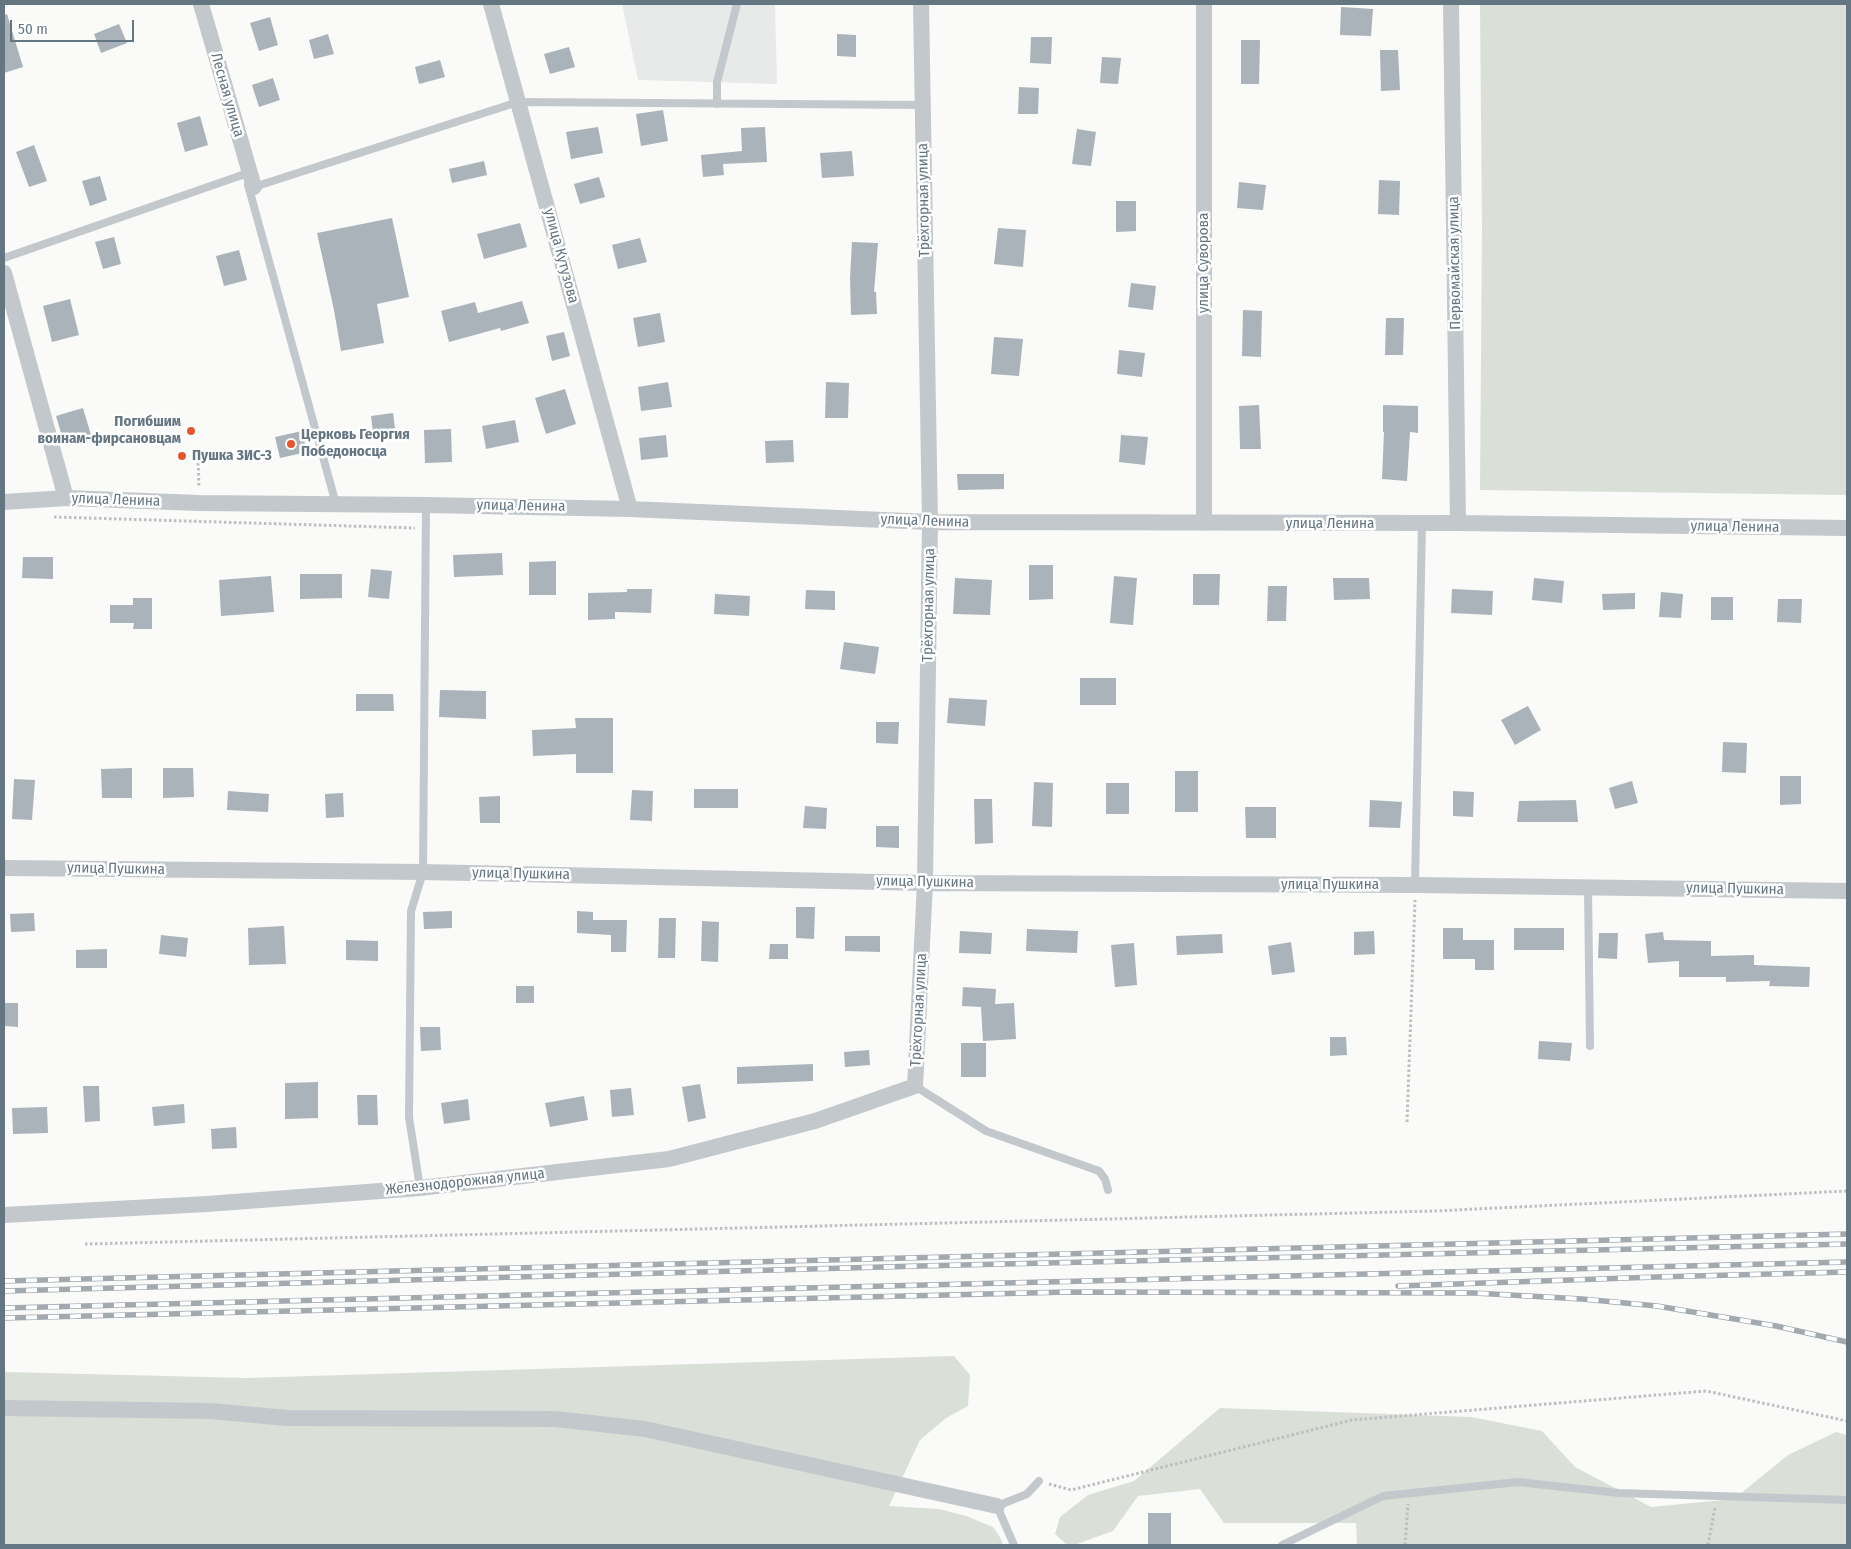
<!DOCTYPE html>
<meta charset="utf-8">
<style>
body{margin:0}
#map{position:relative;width:1851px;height:1549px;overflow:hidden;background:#fafaf8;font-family:"Fira Sans Condensed",sans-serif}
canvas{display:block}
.frame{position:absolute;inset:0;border:5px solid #657683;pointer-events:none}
.scale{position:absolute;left:10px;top:20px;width:124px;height:22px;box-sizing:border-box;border:2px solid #657683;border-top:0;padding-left:6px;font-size:15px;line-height:18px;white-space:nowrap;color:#657683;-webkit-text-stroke:4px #fff;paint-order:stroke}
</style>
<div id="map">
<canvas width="1851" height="1549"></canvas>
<div class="frame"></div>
<div class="scale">50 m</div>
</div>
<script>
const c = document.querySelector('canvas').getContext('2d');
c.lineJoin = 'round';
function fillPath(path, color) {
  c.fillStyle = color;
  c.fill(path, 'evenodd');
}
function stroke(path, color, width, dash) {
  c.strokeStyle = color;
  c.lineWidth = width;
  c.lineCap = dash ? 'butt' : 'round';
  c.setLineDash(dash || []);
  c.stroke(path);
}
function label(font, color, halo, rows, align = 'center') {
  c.font = font + ' "Fira Sans Condensed",sans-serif';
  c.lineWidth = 5;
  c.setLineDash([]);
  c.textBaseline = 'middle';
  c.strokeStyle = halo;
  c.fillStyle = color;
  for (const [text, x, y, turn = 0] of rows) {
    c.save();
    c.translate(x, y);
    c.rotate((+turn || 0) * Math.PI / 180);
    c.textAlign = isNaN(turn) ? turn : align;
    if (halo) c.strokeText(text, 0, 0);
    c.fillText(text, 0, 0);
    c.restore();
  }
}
fillPath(new Path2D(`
 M622 4H775L777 84 638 80Z`), '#e8e9e9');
fillPath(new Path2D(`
 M1480 4H1847V495L1480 490 1482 228Z
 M954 1356 970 1375 968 1406 946 1418 920 1440 889 1506 939 1509 966 1516 993 1527 1001 1539 1003 1545H4V1372L246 1378Z
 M1220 1408 1471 1417 1542 1431 1575 1467 1651 1507 1734 1499 1788 1455 1836 1432 1847 1435V1545H1357L1356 1523H1224L1200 1489 1138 1496 1113 1531 1074 1545H1067L1055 1534 1060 1517 1088 1495 1134 1481Z`), '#dadfd7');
fillPath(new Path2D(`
 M1341 7 1373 9 1371 36 1340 35Z
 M7 14 23 67 4 73V15Z
 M270 17 278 45 259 51 250 23Z
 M119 24 127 43 101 53 94 34Z
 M328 34 334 54 314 59 309 40Z
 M837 34 856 35V57L837 56Z
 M1031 37H1052L1051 64 1030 63Z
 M1241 40H1260L1259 84H1241Z
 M569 47 575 67 550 74 544 54Z
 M1380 50H1398L1400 90 1381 91Z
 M1102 57 1121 58 1118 84 1100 83Z
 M440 60 445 77 419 84 415 67Z
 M273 78 280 100 259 107 252 85Z
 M1019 87 1039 88 1038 114H1018Z
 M663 110 668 141 641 146 636 114Z
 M200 116 208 145 185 152 177 123Z
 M598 127 603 153 571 159 566 132Z
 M765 127 767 162 723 164 724 175 703 177 701 155 742 151 741 128Z
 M1077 129 1096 132 1091 166 1072 164Z
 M34 145 47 181 29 187 16 152Z
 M852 151 854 176 822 178 820 153Z
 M484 161 487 175 452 183 449 169Z
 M100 176 107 200 90 206 82 181Z
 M599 177 605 197 580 204 574 184Z
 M1379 180 1400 181 1399 215 1378 214Z
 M1239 182 1266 185 1263 210 1237 208Z
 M1116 201H1136V231L1116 232Z
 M392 218 409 297 377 304 384 343 341 351 334 310 317 233Z
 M520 223 527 247 484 259 477 234Z
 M998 228 1026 230 1023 267 994 264Z
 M114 237 121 264 103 269 95 242Z
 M640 238 647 262 618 269 612 245Z
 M852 242 878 243 874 292H876L877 314 851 315 850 278Z
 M239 250 247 280 224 286 216 256Z
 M1131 283 1156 286 1153 310 1128 307Z
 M70 299 79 335 52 342 43 306Z
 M522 301 529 323 501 331 500 328 449 342 441 311 475 302 478 313Z
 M1243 310 1262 311 1261 357 1242 356Z
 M660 313 665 342 638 347 633 318Z
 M1386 318H1404L1403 355H1385Z
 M564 332 570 356 552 361 546 336Z
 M994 337 1023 339 1019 376 991 374Z
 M1119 350 1145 353 1142 377 1117 374Z
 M668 382 672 407 641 411 638 387Z
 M826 382 849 383 848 418H825Z
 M565 389 576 424 546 434 535 398Z
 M1259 405 1261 449H1240L1239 406Z
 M1383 405 1418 406V433L1410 432 1407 481 1382 479 1384 432H1383Z
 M83 408 91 435 64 443 56 416Z
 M393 413 396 436 374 440 371 416Z
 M515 420 519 442 486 449 482 426Z
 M451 429 452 462 425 463 424 430Z
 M302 431 307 452 280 458 275 437Z
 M666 435 668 457 641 460 639 438Z
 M1121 435 1148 437 1145 465 1119 462Z
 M793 440 794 462 766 463 765 441Z
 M957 474H1004V489L958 490Z
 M502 553 503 575 454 577 453 555Z
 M23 557H53V579L22 578Z
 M556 561V595H529V562Z
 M1029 565H1053V599L1029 600Z
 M371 569 392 571 389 599 368 597Z
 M300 574H342V598L300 599Z
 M1193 574H1220L1219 605H1193Z
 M271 576 274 612 221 616 219 580Z
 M1114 576 1137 578 1133 625 1110 623Z
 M955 578 992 580 990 615 953 614Z
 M1333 578H1369L1370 599 1334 600Z
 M1534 578 1564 581 1562 603 1532 600Z
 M1268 586H1287L1286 621H1267Z
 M627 589H652L651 613 615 612V619L588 620V593L627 592Z
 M1452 589 1493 591 1492 615 1451 613Z
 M806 590 835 591V610L805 609Z
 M1661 592 1683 594 1681 618 1659 617Z
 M1635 593V609L1603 610 1602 594Z
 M715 594 750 596 749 616 714 614Z
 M1711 597H1733V620H1711Z
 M133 598H152V629H133L134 623H110V605H133Z
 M1778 599H1802L1801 623 1777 622Z
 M844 642 879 647 875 674 840 669Z
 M1080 678H1116V705H1080Z
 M440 690 486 691V719L439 717Z
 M356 694H393L394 711H356Z
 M949 698 987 700 985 726 947 723Z
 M1528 706 1541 730 1515 745 1501 720Z
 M575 718H613V773H576V754L533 756 532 730 576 728Z
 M876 722H899L898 744 876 743Z
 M1723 742 1747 743 1746 773 1722 772Z
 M132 768V798H102L101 769Z
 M163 768H193L194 797 163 798Z
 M1175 771H1198V812H1175Z
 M1780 776H1801V804L1780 805Z
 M14 779 35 780 32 820 12 819Z
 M1632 781 1638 803 1615 809 1609 788Z
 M1034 782 1053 783 1052 827 1032 826Z
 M1106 783H1129V814H1106Z
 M694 789H738V808H694Z
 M632 790 653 791 652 821 630 820Z
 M228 791 269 794 268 812 227 810Z
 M1453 791 1474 792 1473 817 1453 816Z
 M343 793 344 817 326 818 325 794Z
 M500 796V823H480L479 797Z
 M974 799H992L993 843 975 844Z
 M1370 800 1402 802 1400 828 1369 827Z
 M1576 800 1578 822H1517L1519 801Z
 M805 806 827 808 826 829 803 828Z
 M1245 807H1276V838H1246Z
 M876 826H899V848L876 847Z
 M796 907H815L814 939 796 938Z
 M452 911V928L424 929 423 912Z
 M577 911 593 912V920H627L626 952H611V935L577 933Z
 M34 913 35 931 11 932 10 914Z
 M659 918H676L675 958H658Z
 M702 921 719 922 718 962 701 961Z
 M284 926 286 964 249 965 248 928Z
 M1443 928H1463V940H1494V970H1475V959H1443Z
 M1514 928H1564V950H1514Z
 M1027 929 1078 931 1077 953 1026 951Z
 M960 931 992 933 991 954 959 953Z
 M1374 931 1375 954 1354 955V932Z
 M1663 932 1664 940 1711 941V956L1754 955V965L1810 967 1809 987 1769 986 1770 981 1726 982V977H1679V961L1648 963 1645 934Z
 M1599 933H1618L1617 959 1598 958Z
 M1222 934 1223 953 1177 955 1176 936Z
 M161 935 188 938 186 957 159 954Z
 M845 936H880V952L845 951Z
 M346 940 378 941V961L346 960Z
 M1291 942 1295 972 1272 975 1268 946Z
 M1134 943 1137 985 1115 987 1111 945Z
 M770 944H788V959H769Z
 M107 949V968H76V950Z
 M516 986H534V1003H516Z
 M963 987 996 989 995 1004 1014 1003 1016 1039 983 1041 981 1007 962 1006Z
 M4 1003H18V1027L4 1026Z
 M420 1027H440L441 1050 421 1051Z
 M1330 1037H1346L1347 1055 1330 1056Z
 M1539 1041 1572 1043 1570 1061 1538 1059Z
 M961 1043H986V1077H961Z
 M869 1050 870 1065 845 1067 844 1052Z
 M813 1064V1081L737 1084V1067Z
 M318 1082V1118L285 1119V1083Z
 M700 1084 706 1118 688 1122 682 1087Z
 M83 1086H99L100 1121 85 1122Z
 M631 1088 634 1115 612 1117 610 1090Z
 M357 1095H377L378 1125H358Z
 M584 1096 588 1120 550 1127 545 1103Z
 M468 1099 470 1120 444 1124 441 1103Z
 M184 1104 185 1123 154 1126 152 1107Z
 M47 1107 48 1133 13 1134 12 1108Z
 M236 1127 237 1148 212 1149 211 1129Z
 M1148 1513H1171V1545H1148Z`), '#aab3b9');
stroke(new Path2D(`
 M198 458 199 488
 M54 517 415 528
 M1407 1122 1415 900
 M85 1244 1435 1211 1847 1191
 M1049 1484 1071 1490 1352 1420 1706 1391 1847 1421
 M1405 1545 1408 1504
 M1708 1545 1715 1507`), '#bbbfc2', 3, [2.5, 2.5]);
stroke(new Path2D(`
 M717 104V82L737 4
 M248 185 336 504
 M4 258 245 174 254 187 518 102 923 105
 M1415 885 1422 524
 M1588 887 1590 1046
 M915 1086 986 1131 1099 1171 1105 1179 1108 1190
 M420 1188 409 1117 411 911 423 872 426 505
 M1014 1545 997 1506 1027 1494 1039 1481
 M1282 1545 1383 1496 1518 1482 1619 1493 1847 1500`), '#c3c8cc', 8);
stroke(new Path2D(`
 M201 4 254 187
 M491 4 630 509
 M1451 4 1458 523
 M4 273 66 498
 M4 502 66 498 199 503 426 505 630 509 930 522 1458 523 1847 528
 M1204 523V4
 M4 868 423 872 925 883 1415 885 1847 891
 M4 1215 207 1204 420 1188 669 1159 815 1121 915 1086 925 883 930 522 921 4
 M4 1408 211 1411 287 1418 555 1419 645 1429 997 1506`), '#c3c8cc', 16);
const rail = new Path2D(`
 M4 1281 1847 1234
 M1398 1286 1656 1277 1847 1272
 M4 1291 920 1266 1847 1244
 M4 1308 1847 1262
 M4 1318 1069 1292 1474 1293 1582 1299 1657 1306 1776 1326 1847 1342`);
stroke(rail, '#a2aab0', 5.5);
stroke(rail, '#fff', 4, [11]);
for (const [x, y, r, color] of [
 [191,431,5,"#e4572e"],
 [291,444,5,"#e4572e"],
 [182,456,5,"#e4572e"]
]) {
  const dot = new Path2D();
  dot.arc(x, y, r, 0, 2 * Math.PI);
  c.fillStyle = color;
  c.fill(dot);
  stroke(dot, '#fff', 2);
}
label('15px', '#657683', '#fff', [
 ["Лесная улица",227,95,74],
 ["Трёхгорная улица",924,200,-91],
 ["улица Кутузова",561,256,75],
 ["улица Суворова",1204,263,-90],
 ["Первомайская улица",1455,263,-91],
 ["улица Ленина",116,500,2],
 ["улица Ленина",521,506,1],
 ["улица Ленина",925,521,2],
 ["улица Ленина",1330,524],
 ["улица Ленина",1735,527,1],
 ["Трёхгорная улица",929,605,-89],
 ["улица Пушкина",116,869,1],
 ["улица Пушкина",521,874,1],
 ["улица Пушкина",925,882,1],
 ["улица Пушкина",1330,885],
 ["улица Пушкина",1735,889,1],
 ["Трёхгорная улица",919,1010,-87],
 ["Железнодорожная улица",465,1182,-6]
]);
label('bold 15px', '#657683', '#fff', [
 ["Погибшим",181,422,"right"],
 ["воинам-фирсановцам",181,439,"right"],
 ["Церковь Георгия",301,435],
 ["Победоносца",301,452],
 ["Пушка ЗИС-3",192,456]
], 'left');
</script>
